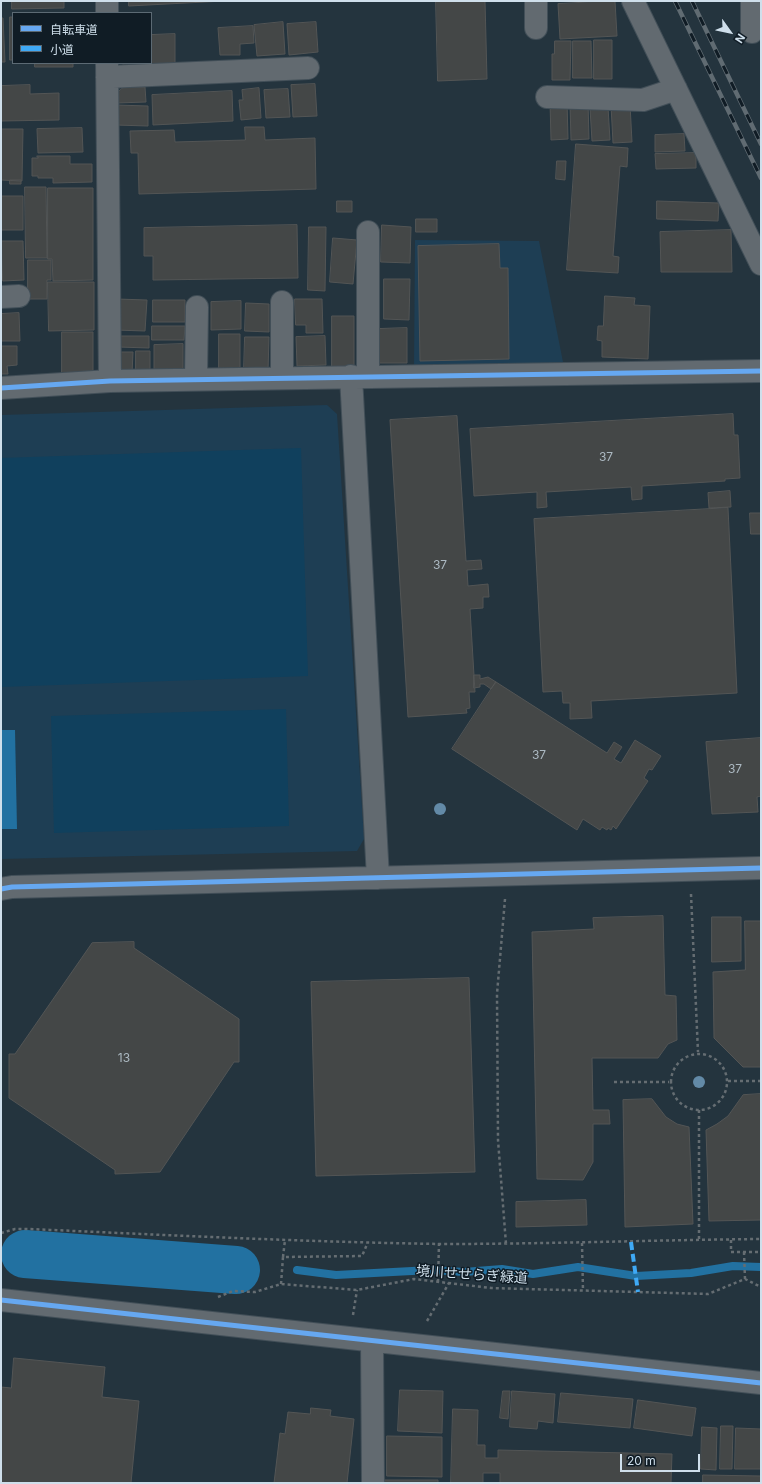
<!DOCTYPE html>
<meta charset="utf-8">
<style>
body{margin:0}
#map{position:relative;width:762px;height:1484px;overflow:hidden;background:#24343e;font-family:Inter,"Noto Sans JP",sans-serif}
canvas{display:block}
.frame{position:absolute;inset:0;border:2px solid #cfdfeb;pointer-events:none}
.legend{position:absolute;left:12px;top:12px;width:140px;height:52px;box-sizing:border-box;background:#101c25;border:1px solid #5c6a74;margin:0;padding:5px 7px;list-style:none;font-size:12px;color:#cfdfeb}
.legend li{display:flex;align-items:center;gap:8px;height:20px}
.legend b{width:20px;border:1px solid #5c6a74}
.north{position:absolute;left:710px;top:12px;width:40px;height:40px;-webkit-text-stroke:3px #101c25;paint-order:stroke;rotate:123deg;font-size:11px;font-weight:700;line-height:16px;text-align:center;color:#cfdfeb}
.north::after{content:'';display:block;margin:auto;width:14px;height:18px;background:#cfdfeb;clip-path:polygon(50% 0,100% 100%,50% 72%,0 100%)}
.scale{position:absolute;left:620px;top:1454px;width:80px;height:18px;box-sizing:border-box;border:2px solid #cfdfeb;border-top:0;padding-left:5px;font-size:12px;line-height:14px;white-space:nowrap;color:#cfdfeb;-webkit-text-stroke:3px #101c25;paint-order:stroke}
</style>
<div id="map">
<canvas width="762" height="1484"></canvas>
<div class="frame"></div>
<ul class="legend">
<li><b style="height:5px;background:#66a8f1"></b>自転車道</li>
<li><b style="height:5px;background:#3fa9f5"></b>小道</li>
</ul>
<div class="north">N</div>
<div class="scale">20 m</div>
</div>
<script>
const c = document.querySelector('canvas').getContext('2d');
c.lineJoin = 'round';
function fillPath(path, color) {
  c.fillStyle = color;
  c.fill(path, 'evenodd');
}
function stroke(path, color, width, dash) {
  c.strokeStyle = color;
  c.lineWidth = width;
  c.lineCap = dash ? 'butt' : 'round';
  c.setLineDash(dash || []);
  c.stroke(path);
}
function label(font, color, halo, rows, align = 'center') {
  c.font = font + ' Inter,"Noto Sans JP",sans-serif';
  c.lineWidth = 3;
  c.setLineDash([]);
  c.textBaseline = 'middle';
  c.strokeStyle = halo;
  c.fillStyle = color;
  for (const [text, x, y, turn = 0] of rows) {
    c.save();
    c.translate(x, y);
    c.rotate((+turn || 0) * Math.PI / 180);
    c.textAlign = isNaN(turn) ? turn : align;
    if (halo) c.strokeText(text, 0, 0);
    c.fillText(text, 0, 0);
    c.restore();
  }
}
fillPath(new Path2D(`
 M415 240 539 241 564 367 414 368Z
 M327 405 337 414 364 839 357 851 1 859V415Z`), '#1e3e54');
fillPath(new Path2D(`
 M301 448 308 676 1 687V458Z
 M286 709 289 826 54 833 51 716Z
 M12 1242 28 1272 8 1271 1 1259V1247Z`), '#10405d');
fillPath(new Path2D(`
 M1 730H15L17 829H1Z`), '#2271a1');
stroke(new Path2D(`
 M297 1270 336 1275 431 1270 464 1272 502 1269 533 1274 578 1267 636 1276 691 1273 733 1266 761 1267`), '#2271a1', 8);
stroke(new Path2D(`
 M25 1254 236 1270`), '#2271a1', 48);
const building = new Path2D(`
 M12 1H67H64V8L12 9Z
 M129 1H224L129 6Z
 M436 1H485L487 79 438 81Z
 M615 1 617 36 560 39 558 4Z
 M10 17H13V60H10Z
 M1 18H3L5 62H1Z
 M283 22 285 54 257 56 254 25Z
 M316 22 318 52 289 55 287 24Z
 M253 26 254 43 240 44V55H220L218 28Z
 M175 34V65L123 66V63H151V35Z
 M594 40H612V79H594Z
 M555 41H571L570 80H552V54H554Z
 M573 41H591L592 78H573Z
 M35 63H73V67H35Z
 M315 84 317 116 293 117 291 85Z
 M30 85V94L59 93V120L1 121V86Z
 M124 87H145L146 102 117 103 116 94Z
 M259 88 261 118 241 120 239 100H243L242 90Z
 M288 89 290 117 266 118 264 90Z
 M232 91 233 121 153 125 152 95Z
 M567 101 568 139 551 140 550 102Z
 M588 103 589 139 571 140 570 104Z
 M630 104 632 142 613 143 611 105Z
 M116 105 148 106V126L115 125Z
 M608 107 610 140 592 141 590 108Z
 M245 127H264L265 140 315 138 316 189 139 194 138 153H131L130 131 174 130 175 142 245 140Z
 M82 128 83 152 38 153 37 129Z
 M2 129H23L22 181 1 180Z
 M684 134 685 151 655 152V135Z
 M576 144 628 148 627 167 620 166 613 256 619 257 618 273 567 270Z
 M696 153V168L656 169 655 154Z
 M37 156H70V164H92V182L53 183V178H38V176H32V158H38Z
 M557 161H566L565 180 556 179Z
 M10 180H21V184H10Z
 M25 187H46L47 258H26Z
 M48 188H93V280L53 281 52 259H48Z
 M1 196H23V230H1Z
 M337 201H352V212H337Z
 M657 201 719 203 718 221 657 219Z
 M416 219H437V232H416Z
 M297 225 298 278 153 280V256H144V228Z
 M382 225 411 227 410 263 381 262Z
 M309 227H326L325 291 308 290Z
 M731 230 732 272H661L660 232Z
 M333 238 357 240 353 284 330 282Z
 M2 241H23L24 280 3 281Z
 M499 244 500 268H508L509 359 420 361 418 246Z
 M28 260H51V280H47V299H28Z
 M384 279H410L409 320 384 319Z
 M48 282H94V330L49 331Z
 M605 296 635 298 634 305 650 306 648 359 602 357V341L597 340 598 326H603Z
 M117 299 147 300 145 331 115 330Z
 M295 299H322L323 333H306V325H296Z
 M153 300H185V322H153Z
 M241 301V329L211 330V302Z
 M246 303 269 304V332L245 331Z
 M19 313 20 341H1V314Z
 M332 316H354V367H332Z
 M152 326H185L184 340H152Z
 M407 328V363H379L378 329Z
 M62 332H93V376H62Z
 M219 334H240V370H219Z
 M118 336H149V348L118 347Z
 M325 336 326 365 297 366 296 337Z
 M245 337H269L268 371 244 370Z
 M183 344V371L154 372V345Z
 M1 346H17V365L7 366 8 374H1Z
 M136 351H150V373H136Z
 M115 352H133L132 374H122Z
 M733 414 734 435H738L740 478 725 479V481L642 486V499L632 500 631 487 546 492 547 507 537 508V492L474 496 470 429Z
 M457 416 466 561 481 560 482 569 467 570 468 586 488 584 489 597H483V608L470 609 475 692H469L470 708 466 709 467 713 408 717 390 420Z
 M730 491 731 507 709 508 708 493Z
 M728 508 737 693 591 701 592 718 570 719V703H563L562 691 543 692 534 519Z
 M750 513H761V534H751Z
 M474 675H480V679L488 677 496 682 491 689 484 684H480V687L474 688Z
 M496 682 607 753 614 742 622 747 614 759 621 763 635 740 661 756 652 770 649 769 644 778 648 781 616 829 613 826 611 830 608 828 607 830 602 827 600 830 583 819 577 830 452 749Z
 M761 738V796L757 797 758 812 712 814 706 742Z
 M663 916 665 995 676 996 677 1040 668 1044 658 1058H592L593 1110H609L610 1124H593V1162L583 1180 537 1179 532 932 594 929 593 918Z
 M712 917H741V961L712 962Z
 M745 921H761V1067H743L714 1038 713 972 745 970Z
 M134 942V948L239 1019V1062H234L160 1172 115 1174V1170L9 1098V1054H15L92 943Z
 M469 978 475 1172 316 1176 311 982Z
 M761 1094V1220L709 1221 706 1130 717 1124 728 1116 743 1095Z
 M652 1099 666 1117 677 1124 689 1127 693 1224 625 1227 623 1100Z
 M586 1200 587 1225 516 1227V1202Z
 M14 1358 105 1367 102 1397 139 1401 131 1483H1V1387L11 1388Z
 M400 1390 443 1391 442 1433 398 1431Z
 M503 1391H510L508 1419 500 1418Z
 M512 1391 555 1394 553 1423 538 1421 537 1429 510 1427Z
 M561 1393 633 1399 630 1428 558 1422Z
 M638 1400 696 1408 692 1436 634 1428Z
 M311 1408 331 1410 330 1416 354 1419 347 1483H274L280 1433 285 1434 288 1412 310 1414Z
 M453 1409 478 1410 477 1445H485V1458H498V1450L672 1454 671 1483H500V1473H483V1483H451Z
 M721 1426H733L732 1469H720Z
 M702 1427 717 1428 716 1470 701 1469Z
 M736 1428 761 1429V1469H735Z
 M387 1436 442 1437V1477L387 1476Z
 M703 1475 761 1476V1483H703Z
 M382 1480H438V1483H382Z`);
fillPath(building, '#444747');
stroke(building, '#535555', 1);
const minor = new Path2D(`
 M107 1V13
 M633 1 761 264
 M752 1V32
 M536 28V1
 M107 63 110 381
 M107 77 308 68
 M547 97 643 100 676 89
 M1 297 19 296
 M351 376 378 878
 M368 376V232
 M282 377V302
 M196 379 197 307
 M1 388 110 381 761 371
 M1 889 12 887 761 868
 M1 1300 761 1383
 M372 1342 373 1483`);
stroke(minor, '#424f58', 24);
stroke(new Path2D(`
 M691 894 698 1052
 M505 899 497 994 498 1140 506 1244
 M671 1082a28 28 0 1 1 56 0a28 28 0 1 1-56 0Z
 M728 1081H761
 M614 1082H669
 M699 1110V1240
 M1 1233 15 1229H30C167 1235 304 1242 441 1244 548 1244 654 1240 761 1239
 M731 1240V1252H761
 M582 1243 583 1291
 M744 1252 745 1279
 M283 1257 285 1240
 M438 1282 439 1243
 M281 1284 283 1257 362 1256 368 1242
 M218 1297 233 1291 255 1292 281 1284 357 1290 414 1279 491 1288 708 1294 745 1279 761 1287
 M353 1315 357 1290
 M427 1321 449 1283`), '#656d72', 2.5, [3, 3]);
stroke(minor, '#626a70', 22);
const rail = new Path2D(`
 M675 1 761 178
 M692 1 761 144`);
stroke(rail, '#606b72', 4.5);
stroke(rail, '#101c25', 3, [9]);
stroke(new Path2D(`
 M631 1242 638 1292`), '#3fa9f5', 4, [8, 4]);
stroke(new Path2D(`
 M1 388 110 381 761 371
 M1 889 12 887 761 868
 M1 1300 761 1383`), '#66a8f1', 5);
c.fillStyle = '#638aa7';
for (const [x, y] of [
 [440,809],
 [699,1082]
]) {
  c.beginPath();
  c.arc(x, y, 6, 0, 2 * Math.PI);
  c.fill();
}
label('12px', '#acb9c2', null, [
 ["37",606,457],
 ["37",440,565],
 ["37",539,755],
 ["37",735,769],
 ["13",124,1058]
]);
label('14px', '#cfdfeb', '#101c25', [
 ["境川せせらぎ緑道",472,1275,4]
]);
</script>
